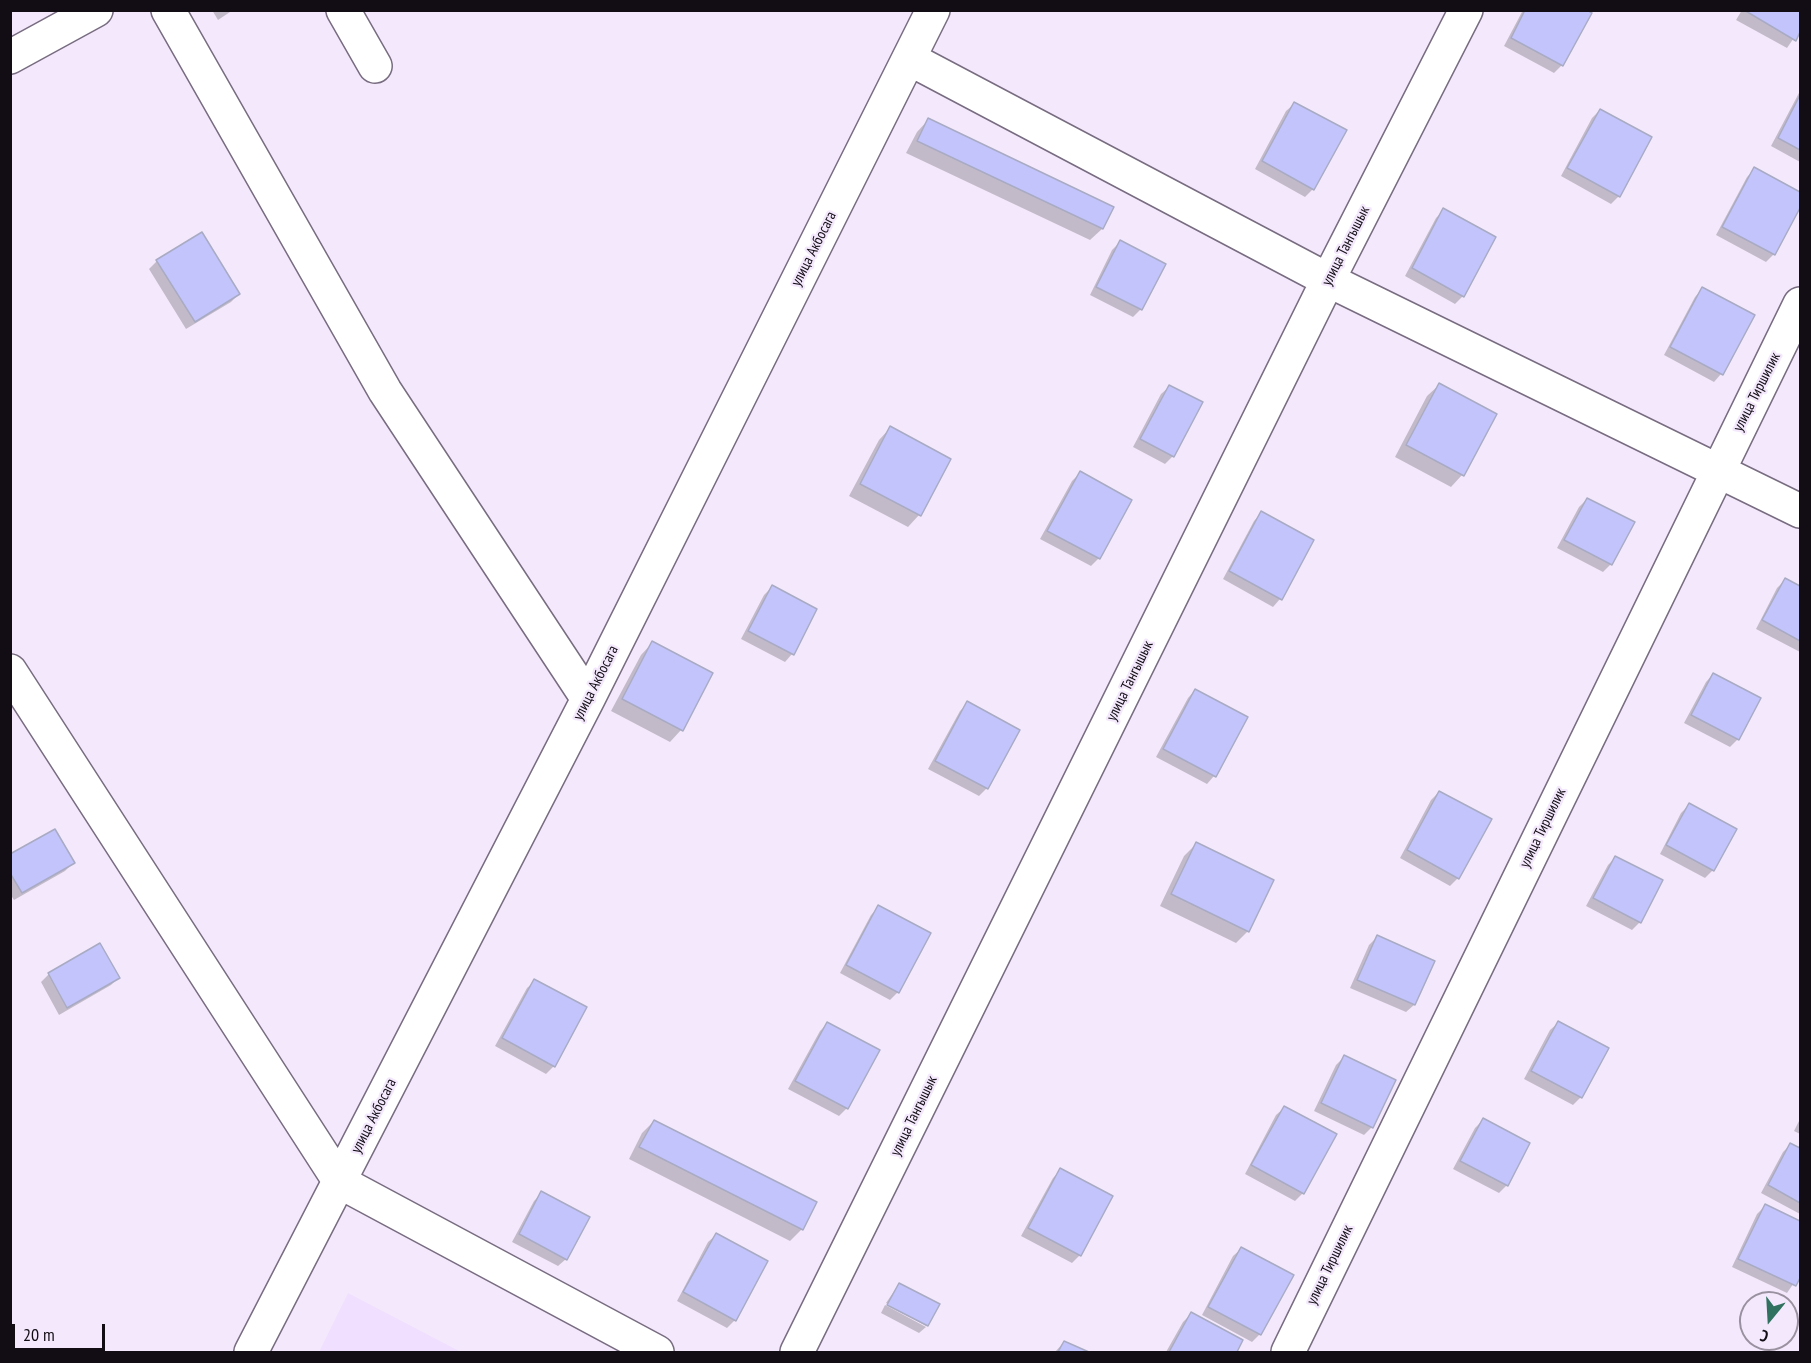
<!DOCTYPE html>
<meta charset="utf-8">
<style>
body{margin:0}
#map{position:relative;width:1811px;height:1363px;overflow:hidden;background:#f4e9fc;font-family:"PT Sans Narrow",sans-serif}
canvas{display:block}
.frame{position:absolute;inset:0;border:12px solid #120d15;pointer-events:none}
.north{position:absolute;left:1739px;top:1291px;width:60px;height:60px;box-sizing:border-box;background:#f4e9fc;border:2px solid #9a91a0;border-radius:50%;rotate:198deg;font-size:16px;font-weight:700;line-height:24px;text-align:center;color:#120d15}
.north::after{content:'';display:block;margin:auto;width:21px;height:27px;background:#31715f;clip-path:polygon(50% 0,100% 100%,50% 72%,0 100%)}
.scale{position:absolute;left:12px;top:1324px;width:93px;height:27px;box-sizing:border-box;border:3px solid #120d15;border-top:0;padding-left:8px;font-size:18px;line-height:21px;white-space:nowrap;color:#120d15;-webkit-text-stroke:4px #f4e9fc;paint-order:stroke}
</style>
<div id="map">
<canvas width="1811" height="1363"></canvas>
<div class="frame"></div>
<div class="north">С</div>
<div class="scale">20 m</div>
</div>
<script>
const c = document.querySelector('canvas').getContext('2d');
c.lineJoin = 'round';
function fillPath(path, color) {
  c.fillStyle = color;
  c.fill(path, 'evenodd');
}
function stroke(path, color, width, dash) {
  c.strokeStyle = color;
  c.lineWidth = width;
  c.lineCap = dash ? 'butt' : 'round';
  c.setLineDash(dash || []);
  c.stroke(path);
}
function label(font, color, halo, rows, align = 'center') {
  c.font = font + ' "PT Sans Narrow",sans-serif';
  c.lineWidth = 4.5;
  c.setLineDash([]);
  c.textBaseline = 'middle';
  c.strokeStyle = halo;
  c.fillStyle = color;
  for (const [text, x, y, turn = 0] of rows) {
    c.save();
    c.translate(x, y);
    c.rotate((+turn || 0) * Math.PI / 180);
    c.textAlign = isNaN(turn) ? turn : align;
    if (halo) c.strokeText(text, 0, 0);
    c.fillText(text, 0, 0);
    c.restore();
  }
}
fillPath(new Path2D(`
 M348 1293 461 1352H319Z`), '#f0dffe');
fillPath(new Path2D(`
 M212 10H233L218 20Z
 M1523 10H1584L1562 65 1554 73 1504 46Z
 M1742 10H1800V29L1787 48 1736 20Z
 M1800 91V162L1771 146Z
 M1294 104 1313 189 1305 197 1255 169 1286 111Z
 M1600 110 1619 196 1611 204 1561 176 1592 118Z
 M928 120 1112 208 1102 229 1090 240 906 153 917 132Z
 M1755 169 1800 194V205L1774 254 1766 262 1716 235 1747 177Z
 M1444 210 1463 296 1455 304 1405 276 1436 218Z
 M1120 242 1141 309 1133 317 1090 295 1112 250Z
 M157 261 239 294 231 302 186 329 149 269Z
 M1702 289 1753 316 1721 374 1714 382 1664 355 1695 297Z
 M1439 385 1495 414 1462 475 1451 487 1395 457 1427 396Z
 M1169 387 1173 456 1165 464 1133 447 1161 394Z
 M890 428 949 459 919 515 908 527 849 496 879 440Z
 M1080 473 1099 558 1091 566 1040 539 1072 481Z
 M1587 499 1611 564 1603 572 1557 548 1579 507Z
 M1261 513 1280 599 1273 607 1223 579 1254 521Z
 M1785 580 1800 588V652L1756 629 1777 588Z
 M772 587 792 654 785 662 741 639 764 595Z
 M652 643 681 730 670 742 611 711 641 655Z
 M1713 674 1738 739 1730 747 1684 723 1706 682Z
 M1195 690 1214 776 1207 784 1156 757 1188 698Z
 M968 703 1018 730 987 788 979 796 928 769 960 711Z
 M1439 792 1458 878 1450 886 1400 858 1431 800Z
 M1689 805 1713 870 1705 878 1660 854 1681 813Z
 M1196 844 1248 931 1236 943 1160 906 1184 856Z
 M10 856 73 863 65 871 14 900 10 894Z
 M1616 857 1640 922 1632 930 1586 906 1608 865Z
 M879 907 898 992 890 1000 840 973 871 915Z
 M1377 937 1433 961 1414 1005 1406 1012 1350 988 1369 945Z
 M100 945 118 978 111 985 59 1015 41 982 48 975Z
 M535 981 554 1066 546 1074 495 1046 527 988Z
 M828 1023 878 1050 847 1108 839 1116 788 1089 820 1031Z
 M1558 1023 1607 1048 1581 1097 1573 1105 1524 1079 1550 1030Z
 M1344 1057 1372 1127 1364 1135 1314 1111 1336 1065Z
 M1284 1108 1303 1193 1295 1201 1245 1174 1276 1115Z
 M1800 1119V1134L1794 1131Z
 M1483 1120 1507 1185 1499 1193 1453 1169 1475 1128Z
 M654 1121 802 1229 790 1241 629 1159 642 1133Z
 M1791 1144 1800 1150V1214L1761 1193 1783 1152Z
 M1061 1170 1080 1255 1072 1263 1021 1236 1053 1178Z
 M542 1193 566 1259 558 1266 512 1242 534 1201Z
 M1765 1206 1800 1223V1274L1787 1293 1732 1267 1757 1214Z
 M716 1235 735 1320 727 1328 677 1301 708 1242Z
 M1241 1249 1260 1334 1252 1342 1202 1315 1233 1256Z
 M899 1284 938 1305 926 1326 886 1303Z
 M885 1305 926 1327 919 1333 881 1313Z
 M1191 1314 1241 1341 1235 1352H1166L1183 1322Z
 M1064 1342 1085 1352H1055Z`), '#0003');
const building = new Path2D(`
 M1525 10H1587L1592 13 1563 66 1511 38Z
 M1744 10H1800V32L1796 41Z
 M1800 95V150L1778 138Z
 M1294 102 1347 130 1314 190 1262 161Z
 M1600 109 1652 137 1620 197 1567 168Z
 M928 118 1114 207 1103 229 917 141Z
 M1754 167 1800 192V208L1775 255 1722 227Z
 M1443 208 1496 237 1464 297 1412 268Z
 M202 232 240 294 195 322 156 260Z
 M1120 240 1166 264 1142 310 1096 287Z
 M1702 287 1755 315 1723 375 1670 347Z
 M1439 383 1497 414 1464 476 1406 445Z
 M1169 385 1203 402 1174 457 1140 439Z
 M890 426 951 459 921 516 860 484Z
 M1080 471 1132 500 1100 559 1047 531Z
 M1587 498 1635 522 1612 565 1564 540Z
 M1261 511 1314 540 1282 600 1229 571Z
 M1785 578 1800 586V641L1762 620Z
 M772 585 817 609 794 655 748 631Z
 M652 641 713 673 683 731 622 699Z
 M1713 673 1761 698 1739 740 1691 715Z
 M1195 689 1248 717 1216 777 1163 749Z
 M967 701 1020 730 988 789 935 761Z
 M1439 791 1492 819 1459 879 1407 850Z
 M1689 803 1737 829 1714 871 1666 845Z
 M55 829 75 863 22 893 10 873V854Z
 M1196 842 1274 880 1249 932 1171 894Z
 M1615 856 1663 880 1641 923 1593 898Z
 M878 905 931 933 899 993 846 965Z
 M1377 935 1435 961 1415 1005 1357 980Z
 M100 943 120 978 67 1008 48 973Z
 M534 979 587 1007 555 1067 502 1038Z
 M1558 1021 1609 1048 1582 1098 1531 1071Z
 M827 1022 880 1050 848 1109 795 1081Z
 M1344 1055 1396 1080 1373 1128 1321 1103Z
 M1284 1106 1337 1134 1304 1194 1251 1165Z
 M1483 1118 1530 1143 1508 1186 1460 1161Z
 M654 1120 817 1202 803 1230 639 1147Z
 M1790 1143 1800 1148V1203L1768 1185Z
 M1060 1168 1113 1196 1081 1256 1028 1228Z
 M541 1191 590 1217 567 1260 519 1234Z
 M1765 1204 1800 1221V1278L1796 1286 1738 1259Z
 M716 1233 768 1261 736 1321 683 1292Z
 M1241 1247 1294 1275 1261 1335 1208 1307Z
 M899 1283 940 1304 928 1326 887 1305Z
 M1191 1312 1243 1340 1237 1352H1169Z
 M1064 1341 1089 1352H1058Z`);
fillPath(building, '#c2c4fb');
stroke(building, '#a9abc4', 1.5);
const minor = new Path2D(`
 M168 10 385 391 588 699
 M343 10 375 66
 M10 57 96 10
 M910 59 1328 280 1800 511
 M10 671 340 1182 657 1352
 M251 1352 588 699 933 10
 M797 1352 1328 280 1466 10
 M1288 1352 1800 304`);
stroke(minor, '#786c81', 36);
stroke(minor, '#fff', 33);
label('15px', '#120d15', '#f4e9fc', [
 ["улица Тангышык",1346,246,-63],
 ["улица Акбосага",814,249,-63],
 ["улица Тиршилик",1757,392,-63],
 ["улица Тангышык",1130,681,-64],
 ["улица Акбосага",596,683,-63],
 ["улица Тиршилик",1543,828,-64],
 ["улица Акбосага",374,1116,-63],
 ["улица Тангышык",914,1116,-64],
 ["улица Тиршилик",1330,1265,-64]
]);
</script>
